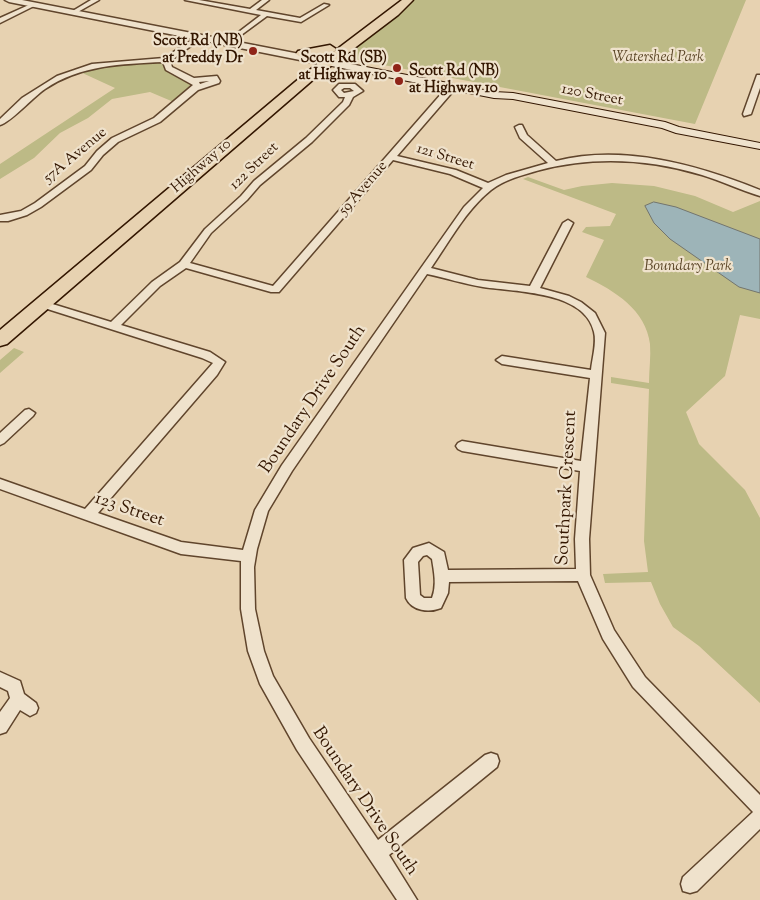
<!DOCTYPE html>
<style>
body{margin:0}
canvas{display:block;background:#e7d2b1}
</style>
<canvas width="760" height="900"></canvas>
<script>
const c = document.querySelector('canvas').getContext('2d');
c.lineJoin = 'round';
function fillPath(path, color) {
  c.fillStyle = color;
  c.fill(path, 'evenodd');
}
function stroke(path, color, width, dash) {
  c.strokeStyle = color;
  c.lineWidth = width;
  c.lineCap = dash ? 'butt' : 'round';
  c.setLineDash(dash || []);
  c.stroke(path);
}
function label(font, color, halo, rows, align = 'center') {
  c.font = font + ' "Sorts Mill Goudy",serif';
  c.lineWidth = 4.5;
  c.setLineDash([]);
  c.textBaseline = 'middle';
  c.strokeStyle = halo;
  c.fillStyle = color;
  for (const [text, x, y, turn = 0] of rows) {
    c.save();
    c.translate(x, y);
    c.rotate((+turn || 0) * Math.PI / 180);
    c.textAlign = isNaN(turn) ? turn : align;
    if (halo) c.strokeText(text, 0, 0);
    c.fillText(text, 0, 0);
    c.restore();
  }
}
fillPath(new Path2D(`
 M411 0H746L695 124 352 59 354 57 353 56 348 55Z
 M164 61 193 82 194 86 176 103 150 92 112 99 88 118 60 133 34 158 0 179V164L115 88 78 71 109 63Z
 M528 177 564 190 582 186 612 183 654 186 695 196 733 212 760 201V319L740 315 725 376 686 412 699 444 745 490 760 518V703L699 646 673 627 660 604 651 582 605 583 603 574 648 572 644 541 649 389 611 383V377L649 383C649 370 651 357 650 344 646 310 615 291 586 277L604 240 582 232 586 227 610 226 616 214 523 179Z
 M14 348 24 352 0 373V360Z`), '#bdba86');
const water = new Path2D(`
 M654 202 676 207 760 239V293L739 287 670 239 654 223 645 206Z`);
fillPath(water, '#9db4b8');
stroke(water, '#73756e', 1);
const minor = new Path2D(`
 M91 0H99L76 13 71 12Z
 M185 0H199L250 9 262 0H269L256 10 300 18 324 4 329 5 301 22 267 16 229 44 227 43V41L261 15Z
 M31 4 36 5 0 23V18Z
 M200 35 203 37 202 38 170 61 172 67 194 78 217 76 220 81 219 83 198 90 160 122 118 142 103 155 91 170 41 207 27 215 8 221H0V215L21 211 35 203 85 166 97 151 112 138 154 118 193 85 166 70 163 62C122 64 80 65 45 89 32 98 11 122 0 125V119L22 98 57 76 92 64 164 58ZM209 81 200 84 199 82Z
 M757 75H760V88L751 114 744 116 743 114Z
 M339 84H355L363 91 353 97 349 105 312 142 260 185 247 200 211 233 190 263 273 286 449 85H452L456 87 455 89 397 156 456 170 488 183 506 175 548 163 520 138 515 127 519 125H522L527 135 556 161C624 144 697 165 760 190V196C740 190 722 181 702 175 649 159 594 156 540 170 523 175 505 179 491 190 466 210 449 242 431 268L478 280 530 286 563 223 568 220 573 223 540 288 569 296 581 302 595 313 605 333 589 539 590 575 614 630 645 677 760 795V829L697 891 690 893 683 891 681 884 683 877 753 812 633 687 603 639 578 581 449 582 448 593 441 608C429 613 412 611 406 598L404 560 413 548 429 543 444 552 448 570 576 569 575 539 580 471 462 451 458 449 456 446 458 443 462 441 581 461 590 378 502 364 496 360 502 356 591 370C592 359 597 343 594 332 585 291 516 292 483 287 464 284 446 278 427 274L292 471 268 511 257 549 254 567 255 609 264 651 273 676 309 738 378 840 485 755 491 753 497 755 499 761 497 767 389 855 417 900H397L297 750 260 684 248 651 241 609V561L181 554 0 489V479L85 509 213 363 202 358 38 306 37 304 38 302H46L111 322 152 282 180 262 205 229 241 196 254 181 306 138 343 102 345 97H339L333 90ZM344 88H350L354 91 344 93 341 90ZM393 160 450 174 483 188 464 207 282 465 255 510 243 550 181 542 98 513 217 375 225 362 210 352 121 325 160 286 186 268 271 292H279ZM427 555 432 559C434 572 437 585 432 598H424L420 595 418 562 423 556Z
 M29 409 35 413 33 416 4 443 0 445V433L25 410Z
 M0 672 20 681 24 694 36 703 38 708 36 713 30 716 20 710 6 732 0 734V712L10 698 8 691 0 687Z`);
const tertiary = new Path2D(`
 M5 0H22L315 57 320 60 315 63 9 2Z`);
const secondary = new Path2D(`
 M315 57 494 92 513 93 665 122 679 127 760 143V149L676 133 662 128 513 99 494 98 311 62 310 60Z`);
const trunk = new Path2D(`
 M402 0H413L398 15 315 78 7 344 0 346V330L307 72Z
 M330 45 336 49 334 52 302 58 296 54 298 51Z`);
stroke(minor, '#60452c', 3);
stroke(tertiary, '#60452c', 3);
stroke(secondary, '#331600', 2);
stroke(trunk, '#331600', 3);
fillPath(minor, '#efe2cc');
fillPath(tertiary, '#efe2cc');
fillPath(secondary, '#efe2cc');
fillPath(trunk, '#e7d2b1');
for (const [x, y, r, color] of [
 [253,51,5,"#8f2418"],
 [397,68,5,"#8f2418"],
 [399,81,5,"#8f2418"]
]) {
  const dot = new Path2D();
  dot.arc(x, y, r, 0, 2 * Math.PI);
  c.fillStyle = color;
  c.fill(dot);
  stroke(dot, '#efe2cc', 2);
}
label('bold 15px', '#331600', '#efe2cc', [
 ["Scott Rd (NB)",243,42],
 ["at Preddy Dr",243,59],
 ["Scott Rd (SB)",387,59],
 ["at Highway 10",387,76],
 ["Scott Rd (NB)",409,72,"left"],
 ["at Highway 10",409,89,"left"]
], 'right');
label('italic 15px', '#5c4728', '#efe2cc', [
 ["Watershed Park",658,58],
 ["Boundary Park",688,267]
]);
label('15px', '#331600', '#efe2cc', [
 ["120 Street",592,96,11],
 ["57A Avenue",76,156,-40],
 ["121 Street",445,158,17],
 ["Highway 10",202,167,-41],
 ["122 Street",255,167,-44],
 ["59 Avenue",364,189,-49]
]);
label('18px', '#331600', '#efe2cc', [
 ["Boundary Drive South",314,400,-56],
 ["Southpark Crescent",568,488,-87],
 ["123 Street",129,511,19],
 ["Boundary Drive South",364,802,56]
]);
</script>
